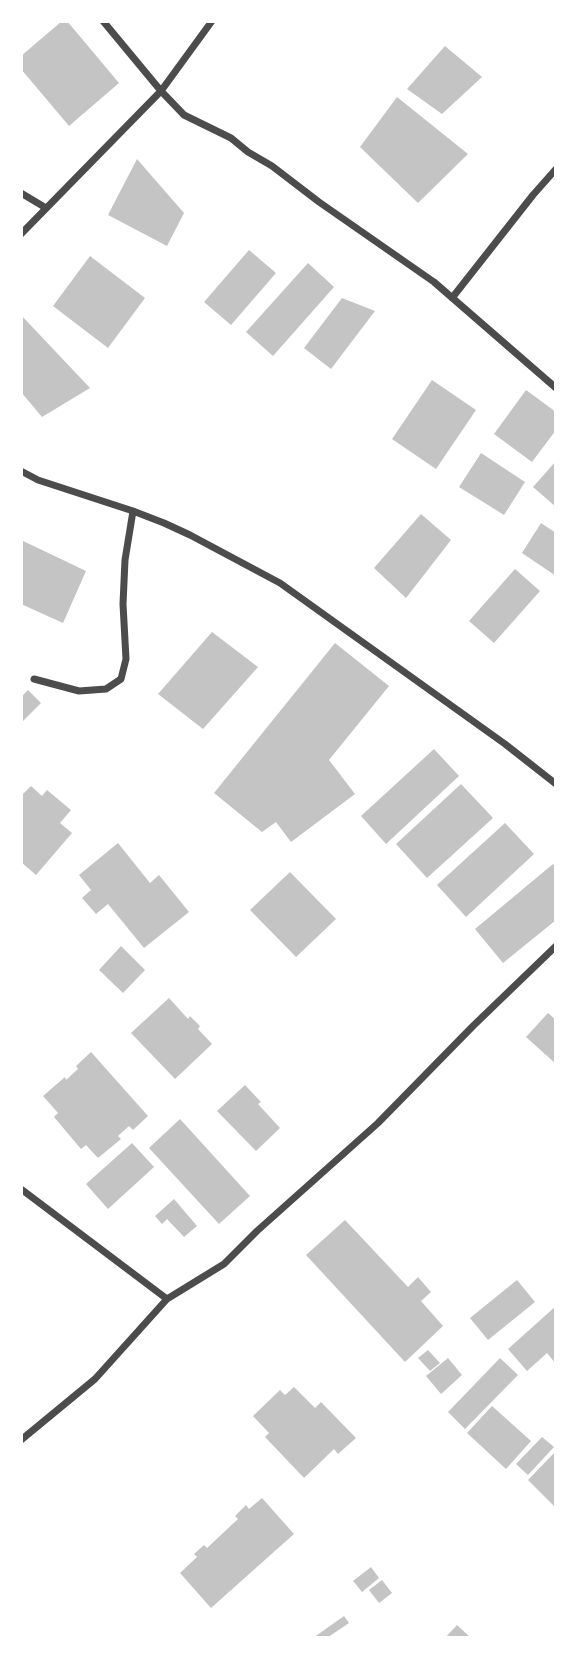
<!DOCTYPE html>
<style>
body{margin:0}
#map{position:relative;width:577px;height:1659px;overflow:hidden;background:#fff;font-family:"Nunito Sans",sans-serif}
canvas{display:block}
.frame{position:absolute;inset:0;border:23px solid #fff;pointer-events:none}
</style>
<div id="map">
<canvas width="577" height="1659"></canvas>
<div class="frame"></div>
</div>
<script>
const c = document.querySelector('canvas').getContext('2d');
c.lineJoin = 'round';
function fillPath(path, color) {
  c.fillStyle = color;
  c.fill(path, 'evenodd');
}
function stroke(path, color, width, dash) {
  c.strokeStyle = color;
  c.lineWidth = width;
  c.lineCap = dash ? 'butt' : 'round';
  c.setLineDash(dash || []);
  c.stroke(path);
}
fillPath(new Path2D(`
 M62 21H67L119 83 69 126 21 69V56Z
 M445 46 482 77 442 114 407 89Z
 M397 97 468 154 418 203 360 147Z
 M137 159 184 213 167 246 108 215Z
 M249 250 276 273 231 325 204 302Z
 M90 256 145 298 108 348 53 306Z
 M308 263 334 287 273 356 246 332Z
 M342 298 375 311 331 369 304 348Z
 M21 315 90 388 42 417 21 392Z
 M432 380 476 410 436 469 392 439Z
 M526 390 556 412V430L532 462 494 434Z
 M481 453 525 482 504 515 459 487Z
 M556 461V507L533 487Z
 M421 514 451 540 406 598 374 568Z
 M541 523 556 533V576L522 553Z
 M21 540 86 571 63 623 21 604Z
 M515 569 540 591 494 643 469 621Z
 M212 632 258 667 203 729 158 694Z
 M335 643 389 686 329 760 355 794 291 842 276 822 262 832 214 793Z
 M28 690 41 703 21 723V697Z
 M434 749 459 776 386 844 361 816Z
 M461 784 493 818 427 878 396 844Z
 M31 786 42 796 47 790 71 810 60 823 72 833 36 875 21 862V793L23 794Z
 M505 823 534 854 466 917 437 885Z
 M118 843 150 883 159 875 189 912 144 948 108 904 96 914 82 898 91 890 79 875Z
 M553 864 556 868V920L503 963 475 929Z
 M290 872 336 919 296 957 250 910Z
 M121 946 145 970 123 993 99 970Z
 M169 998 188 1019 190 1016 200 1026 198 1029 212 1044 175 1079 131 1033Z
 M548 1013 556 1020V1064L526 1037Z
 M91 1052 148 1116 133 1130 129 1126 118 1136 121 1139 98 1158 86 1145 81 1149 54 1117 58 1113 43 1096 65 1077 66 1080 78 1069 76 1066Z
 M245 1085 261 1102 258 1104 280 1128 256 1151 217 1111Z
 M180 1119 250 1196 219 1224 149 1148Z
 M132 1143 154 1167 108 1209 86 1184Z
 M174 1199 197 1226 184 1237 167 1219 162 1224 155 1216Z
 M345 1220 408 1287 418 1277 431 1292 421 1301 443 1326 405 1362 306 1255Z
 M517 1280 535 1302 488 1340 470 1318Z
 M556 1306V1364L547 1353 527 1371 508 1349Z
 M428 1350 440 1363 430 1371 418 1358Z
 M448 1358 462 1375 441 1394 426 1376Z
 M500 1358 518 1375 465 1429 448 1412Z
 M294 1387 315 1408 321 1402 356 1438 338 1454 334 1449 304 1478 265 1437 269 1433 253 1416 280 1390 285 1395Z
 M492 1406 531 1441 506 1469 467 1433Z
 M542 1437 554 1447 528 1475 516 1464Z
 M556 1451V1508L528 1480Z
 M262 1498 294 1534 211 1608 180 1573 197 1557 194 1554 204 1545 207 1548 238 1519 235 1516 246 1505 249 1509Z
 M371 1567 379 1578 362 1592 353 1581Z
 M382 1580 392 1593 379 1603 369 1590Z
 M344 1616 349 1623 327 1638H313Z
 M457 1625 471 1638H445Z`), '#c4c4c4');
stroke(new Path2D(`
 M103 21 161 91 184 115 231 138 248 152 272 166 319 202 434 282 556 388
 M21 193 46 208
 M21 234 161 91 212 21
 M452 298 533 195 556 169
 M21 471 38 480 133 511 164 523 190 535 280 583 505 744 556 784
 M34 679 79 691 106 689 121 679 126 659 123 604 125 560 133 511
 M21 1189 167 1299
 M21 1440 95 1379 167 1299 224 1264 257 1231 378 1123 473 1026 556 946`), '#4c4c4c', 7);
</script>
